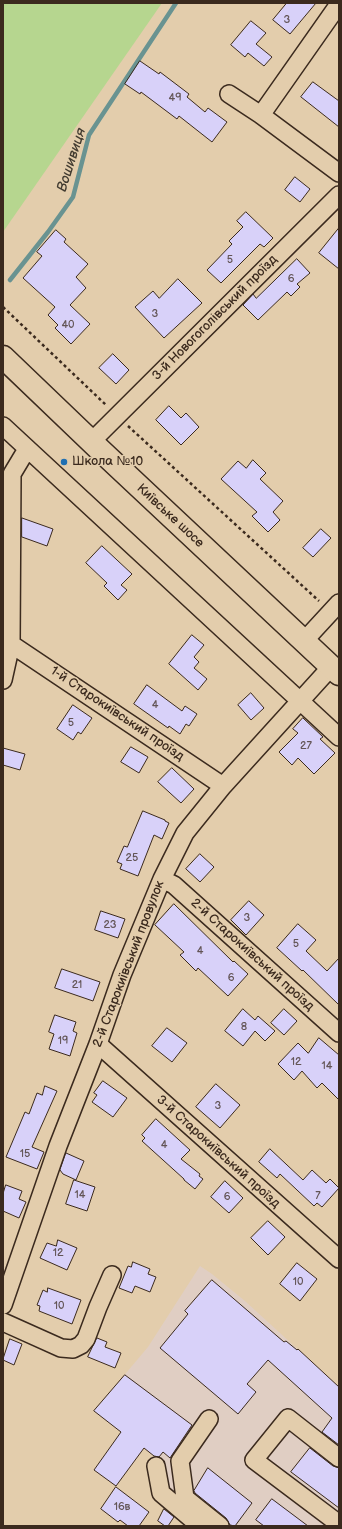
<!DOCTYPE html>
<meta charset="utf-8">
<style>
body{margin:0}
#map{position:relative;width:342px;height:1529px;overflow:hidden;background:#e3cdac;font-family:"Balsamiq Sans",sans-serif}
canvas{display:block}
.frame{position:absolute;inset:0;border:4px solid #3b2a1e;pointer-events:none}
</style>
<div id="map">
<canvas width="342" height="1529"></canvas>
<div class="frame"></div>
</div>
<script>
const c = document.querySelector('canvas').getContext('2d');
c.lineJoin = 'round';
function fillPath(path, color) {
  c.fillStyle = color;
  c.fill(path, 'evenodd');
}
function stroke(path, color, width, dash) {
  c.strokeStyle = color;
  c.lineWidth = width;
  c.lineCap = dash ? 'butt' : 'round';
  c.setLineDash(dash || []);
  c.stroke(path);
}
function label(font, color, halo, rows, align = 'center') {
  c.font = font + ' "Balsamiq Sans",sans-serif';
  c.lineWidth = 3;
  c.setLineDash([]);
  c.textBaseline = 'middle';
  c.strokeStyle = halo;
  c.fillStyle = color;
  for (const [text, x, y, turn = 0] of rows) {
    c.save();
    c.translate(x, y);
    c.rotate((+turn || 0) * Math.PI / 180);
    c.textAlign = isNaN(turn) ? turn : align;
    if (halo) c.strokeText(text, 0, 0);
    c.fillText(text, 0, 0);
    c.restore();
  }
}
fillPath(new Path2D(`
 M200 1266 212 1274 245 1301 339 1387V1526H208L168 1493 164 1463 94 1411 148 1347Z`), '#e0cec3');
fillPath(new Path2D(`
 M3 3H162L3 232Z`), '#b6d68f');
stroke(new Path2D(`
 M10 280 48 232 73 197 89 135 176 3`), '#699391', 4.5);
const building = new Path2D(`
 M287 3H316L290 34 273 20Z
 M251 21 266 33 256 44 272 57 264 66 248 53 245 57 231 45Z
 M140 61 159 74 160 72 189 94 187 97 205 112 208 108 227 122 212 142 179 116 177 119 141 92 140 94 125 84Z
 M313 82 339 101V127L301 97Z
 M295 177 310 189 300 202 285 190Z
 M246 212 273 238 264 247 260 244 221 283 207 270 232 244 229 241 243 227 237 221Z
 M339 228V269L319 253Z
 M56 230 66 239 64 242 88 264 76 277 86 288 70 305 90 324 71 344 55 328 58 325 48 315 55 307 23 278 42 256 37 252Z
 M297 259 310 273 297 284 300 287 291 296 287 292 258 320 243 305 253 294 256 298Z
 M178 279 202 303 164 338 135 307 153 291 159 298Z
 M113 354 129 370 116 384 99 368Z
 M169 406 181 418 186 413 199 427 181 445 156 420Z
 M253 460 266 473 260 479 283 501 273 512 280 520 268 532 252 516 257 512 221 479 238 461 246 468Z
 M22 518 53 529 47 546 22 537Z
 M321 529 331 538 313 557 303 548Z
 M102 546 132 574 121 585 127 590 118 600 104 586 107 583 86 563Z
 M192 635 204 645 194 657 199 662 194 668 207 679 198 690 169 664Z
 M147 685 182 711 185 706 197 714 189 726 186 724 180 734 169 726 168 728 134 704Z
 M251 693 264 708 251 720 238 705Z
 M73 705 92 718 81 734 78 732 73 740 57 729Z
 M303 718 323 737 320 739 335 753 314 774 298 758 292 765 279 752 298 733 293 729Z
 M131 747 148 757 139 773 121 762Z
 M3 748 25 754 20 770 3 765Z
 M172 768 194 789 181 803 158 782Z
 M143 811 165 820V821L169 823 162 839 154 835 138 876 120 869 122 864 117 862 124 846 127 847Z
 M200 854 214 867 200 882 186 869Z
 M249 901 264 915 246 935 231 920Z
 M174 904 233 962 234 961 248 974 228 996 198 968 196 971 180 955 184 952 155 925Z
 M101 911 125 919 118 938 95 930Z
 M298 924 316 940 306 951 327 971 339 958V1005L303 970 302 971 277 948Z
 M62 969 100 982 93 1001 55 988Z
 M243 1009 255 1020 258 1016 275 1031 265 1041 255 1031 243 1046 225 1031Z
 M284 1009 297 1021 284 1035 271 1023Z
 M55 1015 76 1022 73 1031 77 1033 70 1056 49 1049 54 1034 49 1032Z
 M167 1028 187 1043 172 1062 152 1046Z
 M319 1038 339 1055V1100L322 1083 317 1088 302 1071 294 1080 278 1064 298 1043 308 1053Z
 M103 1081 127 1098 113 1117 92 1102 97 1095 94 1093Z
 M216 1084 240 1105 220 1128 196 1107Z
 M45 1086 57 1091 32 1147 44 1152 37 1169 6 1157 25 1112 29 1114 37 1093 42 1095Z
 M156 1119 190 1150 181 1159 200 1174 199 1176 203 1179 195 1189 184 1180V1179L142 1141 145 1138 142 1135Z
 M270 1149 303 1180 312 1170 326 1183 330 1179 339 1188 322 1207 317 1203 314 1206 280 1174 277 1178 259 1162Z
 M66 1153 84 1161 76 1180 63 1174 60 1170Z
 M74 1180 95 1187 87 1211 66 1204Z
 M225 1181 243 1198 229 1213 211 1197Z
 M6 1185 22 1191 19 1199 26 1202 19 1218 3 1211V1194Z
 M268 1221 285 1237 268 1255 251 1238Z
 M58 1240 77 1248 67 1270 40 1258 47 1243 56 1246Z
 M133 1262 150 1269 148 1274 156 1277 150 1292 135 1286 132 1293 119 1288 128 1266 131 1267Z
 M297 1263 317 1279 300 1301 280 1284Z
 M212 1280 284 1342 286 1341 297 1350 298 1349 339 1387V1445L322 1432 332 1418 268 1360 247 1384 256 1392 238 1414 160 1348 188 1314 185 1311Z
 M48 1288 81 1300 72 1324 39 1311 40 1306 37 1305 43 1290 47 1292Z
 M97 1338 107 1342 105 1347 121 1353 115 1368 88 1357Z
 M10 1339 22 1344 14 1365 3 1360Z
 M125 1375 192 1425 170 1458 163 1452 159 1457 154 1456 144 1448 116 1486 94 1470 121 1432 94 1411Z
 M310 1448 333 1466 339 1468V1508L291 1472Z
 M208 1468 252 1503 235 1526 230 1525 226 1518 195 1493 194 1491Z
 M116 1487 149 1512 139 1526H128L120 1520 118 1522 101 1509Z
 M272 1499 308 1526H264L256 1520Z
 M164 1509 174 1517 168 1526H165L158 1521Z`);
fillPath(building, '#d8d1f9');
stroke(building, '#3b2a1e', 1);
const minor = new Path2D(`
 M229 94 261 115 339 173
 M261 115 339 4
 M3 426 339 737
 M91 442 339 195
 M304 641 339 603
 M11 644 223 786
 M3 680 11 644 12 474 27 449
 M162 879 174 885 339 1033
 M98 1044 339 1259
 M3 1305 58 1146 98 1044 122 975 162 879 185 833 223 786 331 667
 M3 1322 61 1348 73 1349 81 1345 86 1339 98 1307 112 1275
 M209 1419 180 1461 185 1498 220 1526
 M339 1458 288 1418 254 1460 339 1524
 M156 1466 161 1493 200 1526`);
const major = new Path2D(`
 M3 357 98 448 339 674`);
stroke(minor, '#3b2a1e', 20);
stroke(major, '#3b2a1e', 25);
stroke(new Path2D(`
 M3 307 106 405
 M128 426 319 601`), '#3b2a1e', 2.5, [3, 3]);
stroke(minor, '#e3cdac', 17);
stroke(major, '#e3cdac', 22);
for (const [x, y, r, color] of [
 [64,462,4,"#1f6fb2"]
]) {
  const dot = new Path2D();
  dot.arc(x, y, r, 0, 2 * Math.PI);
  c.fillStyle = color;
  c.fill(dot);
  stroke(dot, '#e3cdac', 1.5);
}
label('11px', '#625455', null, [
 ["3",287,20],
 ["49",175,98],
 ["5",230,260],
 ["6",291,279],
 ["3",155,314],
 ["40",68,325],
 ["4",155,705],
 ["5",71,723],
 ["27",306,746],
 ["25",132,858],
 ["3",247,918],
 ["23",110,925],
 ["5",296,944],
 ["4",200,951],
 ["6",231,978],
 ["21",77,985],
 ["8",244,1027],
 ["19",63,1041],
 ["12",296,1062],
 ["14",327,1066],
 ["3",218,1106],
 ["4",164,1145],
 ["15",25,1154],
 ["14",80,1195],
 ["7",318,1196],
 ["6",227,1197],
 ["12",58,1253],
 ["10",298,1282],
 ["10",59,1306],
 ["16в",122,1507]
]);
label('13px', '#3b2a1e', '#e3cdac', [
 ["3-й Новогоголівський проїзд",215,318,-45],
 ["Київське шосе",170,516,43],
 ["1-й Старокиївський проїзд",117,714,34],
 ["2-й Старокиївський проїзд",252,955,42],
 ["2-й Старокиївський провулок",129,964,-69],
 ["3-й Старокиївський проїзд",218,1152,42]
]);
label('13px', '#3b2a1e', '#e3cdac', [
 ["Школа №10",72,462]
], 'left');
label('italic 14px', '#433c31', '#e3cdac', [
 ["Вошивиця",72,160,-72]
]);
</script>
